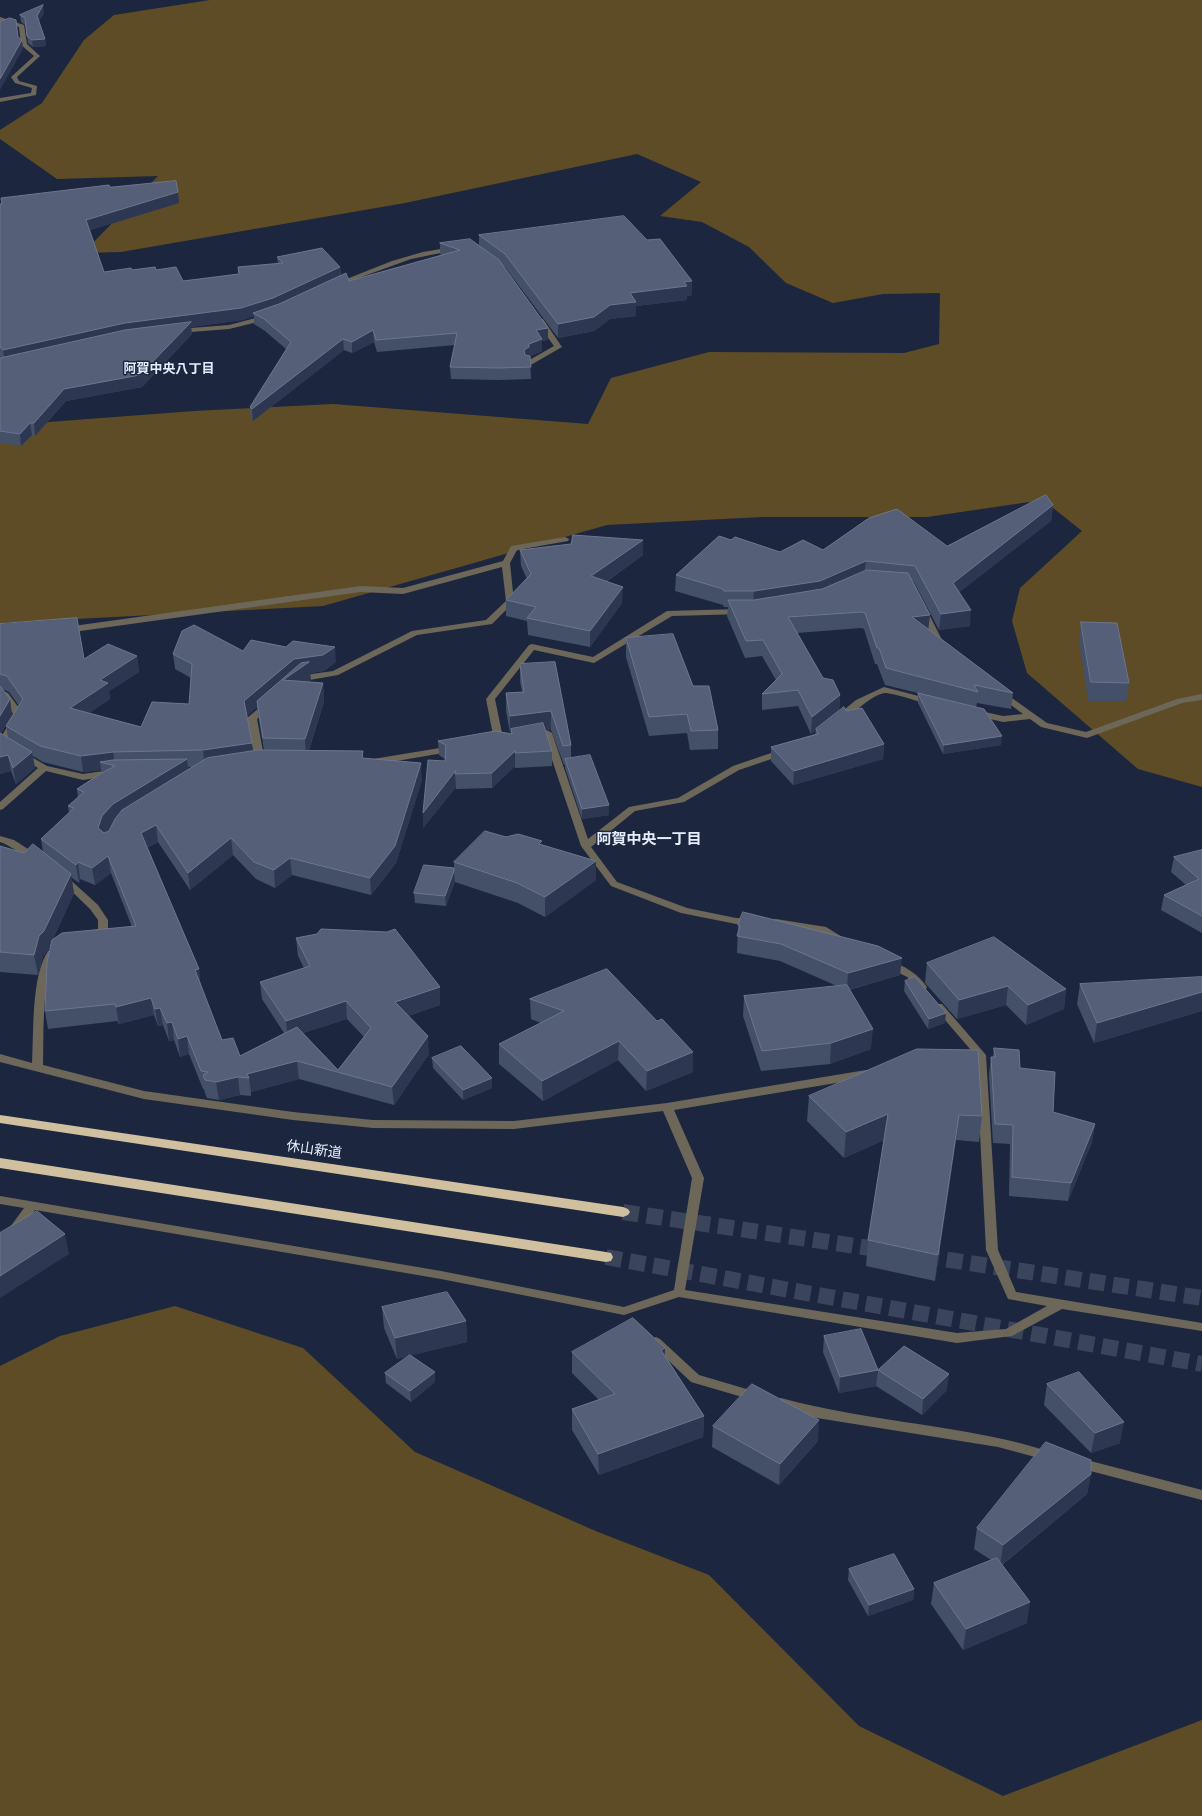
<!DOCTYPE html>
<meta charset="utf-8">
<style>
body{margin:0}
canvas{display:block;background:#1c263e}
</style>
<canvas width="1202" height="1816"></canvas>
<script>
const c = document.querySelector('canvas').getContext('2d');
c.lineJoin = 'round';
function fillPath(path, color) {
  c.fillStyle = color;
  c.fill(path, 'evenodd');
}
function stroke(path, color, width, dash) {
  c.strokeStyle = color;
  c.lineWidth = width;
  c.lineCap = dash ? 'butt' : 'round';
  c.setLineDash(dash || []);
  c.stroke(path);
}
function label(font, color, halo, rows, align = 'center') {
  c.font = font + ' "PT Sans","Noto Sans JP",sans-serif';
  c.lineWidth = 3;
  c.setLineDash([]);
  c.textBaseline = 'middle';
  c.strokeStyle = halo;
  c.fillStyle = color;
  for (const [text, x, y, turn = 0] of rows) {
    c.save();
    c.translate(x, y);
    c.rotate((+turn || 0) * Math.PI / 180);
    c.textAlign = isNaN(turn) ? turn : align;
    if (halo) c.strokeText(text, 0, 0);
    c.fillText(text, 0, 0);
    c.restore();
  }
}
fillPath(new Path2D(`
 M210 0H1202V787L1138 769 1027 673 1012 621 1020 588 1082 531 1043 500 927 517H762L607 525 323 606 0 623V441L49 422 194 411 333 404 588 424 611 378 709 352 904 353 939 344 940 293 883 294 833 303 786 283 749 247 702 222 660 216 701 182 637 154 405 203 121 252 83 253 158 176 57 179 0 139V130L42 103 84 40 114 15Z
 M175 1306 303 1348 415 1452 598 1532 709 1575 859 1726 1003 1796 1202 1720V1816H0V1366L60 1336Z`), '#5d4c26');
stroke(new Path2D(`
 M623 1212 883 1250
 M923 1256 1202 1298
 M606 1257 1202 1364`), '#3a445b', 16, [16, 8]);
fillPath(new Path2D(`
 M0 17 24 25 27 44 40 56 17 77 19 81 37 86 36 95 0 102V98L31 93 32 88 15 83 11 77 34 56 21 45 19 27 0 21Z
 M453 247 456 249 455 250 411 259 339 285 334 284 392 261 423 252Z
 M267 315H270V319L229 329 178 333 174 331 178 329 229 325Z
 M537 319H543L562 347 529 366H526V362L554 346 536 321Z
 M565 537 569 539 568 541 517 550 510 563 514 602 492 624 417 635 338 675 298 682 294 679 298 676 333 671 412 631 486 620 506 601 502 567 403 594 361 592 66 633 62 630 66 627 361 586 403 588 503 561 511 546Z
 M923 607 927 610 945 646 944 648 941 649 937 646 919 610Z
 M740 609 744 612 743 614 672 616 594 663 534 650 495 699 503 738 507 740 502 743 496 742 494 740 486 699 529 645 532 644 593 657 667 611Z
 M884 687 934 700 935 702 931 705C919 702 898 694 886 693 870 693 848 723 836 720L834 718 856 700Z
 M0 690 8 693 24 715 7 742 13 746 8 749 0 746V739L14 715 0 696Z
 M1002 691 1047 723 1086 732 1177 699 1202 694V700L1182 703 1087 738 1041 727 1030 719 1003 722 973 715 971 713 976 710 1003 716 1023 714 999 696 998 694Z
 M268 702 273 705 257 719 265 762 260 765 255 762 247 718 265 703Z
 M547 730 552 733 588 839 629 807 678 798 733 766 780 750H786L788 752 786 754 739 770 684 802 635 811 591 847 617 882 687 908 736 918 756 919 757 921 756 923 736 924 681 913 611 886 581 846 544 736 534 738 529 735 531 733Z
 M452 746 457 749 455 751 373 765 368 762 373 759Z
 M23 752 47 766 83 774 110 770 115 773 110 776 83 780 46 771 3 809 0 810V802L38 768 20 757 18 755Z
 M0 836 14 840 42 858 40 860C31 863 11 845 0 842Z
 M62 874 65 875 98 905 108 920V932L99 941 95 942 90 939 98 931V920L90 909 59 879 57 877Z
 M776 919 826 927 847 940 842 943 819 932 772 924 771 922 772 920Z
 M52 950 57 953C41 979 44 1035 43 1065L144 1091 293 1112 373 1120 514 1121 667 1103 866 1070 870 1071 871 1074 866 1078 674 1110 704 1178 685 1290 957 1333 1006 1329 1047 1306 1008 1299 986 1250 976 1056 933 1006 934 1004H942L986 1055 998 1250 1016 1292 1202 1323V1331L1062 1309 1012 1336 957 1343 679 1297 624 1315 441 1279 35 1210 4 1253 0 1254V1241L24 1208 0 1204V1196L441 1271 624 1307 674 1290 692 1178 663 1111 514 1129 373 1128 293 1120 144 1099 0 1062V1054L32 1063C34 1031 31 977 48 951Z
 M889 961C904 965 918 974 927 987L926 989H918L907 977 885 966 884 964 885 962Z
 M656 1337 660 1339 699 1375 760 1393 762 1396 760 1399 756 1401 691 1382 652 1345 650 1342 652 1339Z
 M781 1398C871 1423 966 1424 1054 1453L1056 1456 1054 1459 1050 1461 998 1447 817 1418 777 1406 775 1403 777 1400Z
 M1079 1458 1202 1490V1500L1075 1467 1073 1463 1075 1459Z`), '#6d675a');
fillPath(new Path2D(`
 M0 1115 623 1207 628 1209 630 1212 628 1215 623 1217 0 1123Z
 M0 1158 606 1252 611 1253 613 1257 611 1261 606 1262 0 1168Z`), '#d0c09f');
fillPath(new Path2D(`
 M44 13 39 21 45 39 46 46 33 47 28 43 25 25 21 22 20 15Z
 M110 187 179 203 90 230 104 272 156 270 183 281 239 274 238 267 278 264 277 257 340 267 341 275 349 281 442 255 440 254V243L479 246V235L692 295 687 296V300L636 306V316L610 319 594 331 558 338 505 267 502 265 548 340 542 341V351L530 356 531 379 498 380 451 379 450 367 455 345 377 352 374 342 352 353 344 350 253 421 251 419 250 407 286 349 265 331 254 324V316L242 320 191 327 192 334 142 387 66 401 35 436 32 435 21 446 0 443V358H1L0 356V204Z
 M1053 505 1051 521 959 592 970 626 939 630 914 582 913 581 930 615 928 629 1013 693 1011 709 977 703 976 707 1001 745 943 754 918 703V693L885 685 877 664H875L864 629 861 628 797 633 823 678 840 695 839 711H846L884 744 883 759 793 785 771 761V747L815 734 816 730 811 734 798 706 762 710V694L776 680 762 656 745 658 727 616 728 607H724L723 605 675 591 676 575 731 540 780 552 947 546Z
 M520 550 643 555 606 582 622 603 590 647 528 635 527 621 506 616V600L527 579 521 566Z
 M1081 622 1129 683 1126 702 1088 701 1079 641Z
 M0 624 84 659 137 656 139 672 109 691 110 699 89 713 141 727 189 704 191 678 175 669 173 654 243 651 336 662 324 671 310 673 311 680 309 682 323 683 324 702 309 750 363 751V759L422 780 396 863 371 895 292 875 275 888 256 879 233 855 190 890 158 842 147 848 199 969 200 983 222 1040 240 1056 284 1033 262 999 260 982 304 968 298 956 296 938 440 1005 408 1016 429 1054 394 1105 299 1079 251 1092V1096L240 1095 219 1100 207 1098 205 1093 204 1089H203L189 1054 180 1057 174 1040 169 1041 163 1025 158 1026 154 1015 119 1024 117 1021 48 1029 45 1011 132 927 111 873 95 885 80 879 79 883 71 877 74 893 48 950 43 956 38 975 0 972V846L24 853 43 852 41 839 69 813 68 806 78 798 77 789 102 773 101 770 83 772 43 762 33 756 35 768 16 784 11 771 0 774ZM2 689 9 692 19 706 6 726 8 738 1 733 12 715ZM257 707 259 720 264 750 252 751 247 716ZM188 767H192L188 769ZM112 826 109 831 105 833ZM347 1019 364 1037 338 1070 303 1033Z
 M626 638 693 686 718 730V749L690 750 687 733 649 736 626 657Z
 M555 662 571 745V758L609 815 582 819 565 768V765H564L551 730H545L552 751V766L515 768V766L492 788 456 789V787L423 828 445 761V759L439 755 438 741 510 733 506 711V693L522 692 520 682V664Z
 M506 837 542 845 596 861V880L545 917 518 903 455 882V881L446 906 415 903 414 893 454 868V862Z
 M1202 850V933L1161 910 1164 895 1186 885 1171 872 1174 857Z
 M738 925 900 975 849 990 871 1049 830 1064 761 1071 743 1016 744 996 837 986 780 961 737 953Z
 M927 963 1066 989 1064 1009 1026 1025 1006 1005 957 1019 925 983Z
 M607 969 693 1072 646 1091 618 1060 543 1101 499 1064V1044L541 1023 531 1019 530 999Z
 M1202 977V1011L1094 1043 1077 1004 1080 984Z
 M905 981 945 1023 928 1029 904 991Z
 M994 1048 1020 1068 1053 1112 1095 1124 1092 1142 1068 1201 1009 1196 1010 1144 993 1143 989 1075 991 1057H993Z
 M432 1058 492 1088 463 1100 433 1068Z
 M809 1096 982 1116 979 1142 956 1140 935 1281 866 1266 868 1240 884 1140 844 1158 807 1121Z
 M382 1307 466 1321 467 1342 411 1355 435 1382 411 1402 386 1383 385 1373 409 1356 397 1359 384 1328Z
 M824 1336 878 1370 947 1390 922 1415 876 1386 839 1393 823 1352Z
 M665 1348V1356L704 1416 703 1437 599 1475 572 1430V1409L599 1400 572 1373V1352Z
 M1047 1384 1120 1443 1091 1453 1044 1405Z
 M713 1426 818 1441 779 1485 712 1447Z
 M1091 1474 1087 1494 1002 1565 1027 1623 963 1650 931 1604 934 1583 991 1560 974 1549 977 1528Z
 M849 1569 914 1589 913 1600 868 1616 848 1580Z`), '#444f68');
fillPath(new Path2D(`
 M43 5 44 13 38 23 37 16Z
 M45 39 46 46 33 47 32 40Z
 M22 40 23 49 0 90V79Z
 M178 192 179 203 88 231 86 220Z
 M340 267 341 278 274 310 253 313 254 316 242 320 191 327 192 334 142 387 66 401 35 436 34 423 5 362 3 350Z
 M692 281V295L687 296V300L636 306V316L610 319 594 331 558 338V324L610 305 630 293 684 282Z
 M548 328V340L542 341V351L529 356 524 362V350L529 344 536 330Z
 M373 330 374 342 352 353V342Z
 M343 339 344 350 253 421 252 409Z
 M30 423 32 435 21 446 20 434Z
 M1053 505 1051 521 952 598 953 583Z
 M643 540V555L591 592V576Z
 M866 561 864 577 819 597 753 606 754 591Z
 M623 587 622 603 590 647V631Z
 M971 610 970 626 939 630 941 614Z
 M930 615 928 631 912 617Z
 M335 647 336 662 324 671 310 673 311 680 285 699 257 701V707L246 717 244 701 294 659Z
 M137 656 139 672 109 691 110 699 73 724 70 708 100 680Z
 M323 683 324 702 306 758 305 739Z
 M840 695 839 712 811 734 812 717Z
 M10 699 12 715 0 736V716Z
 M551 711V730L512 734 511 729V734L510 735V716Z
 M1002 736 1001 745 943 754 944 745Z
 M252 743 253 759 205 766 203 750Z
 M884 744 883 759 793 785 794 771Z
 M515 751V766L492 788V773Z
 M32 752 35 768 16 784 13 768Z
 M113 752 115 766 100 762 101 770 83 772 81 756Z
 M8 755 11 771 0 774V757Z
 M187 759 189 776 116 821 105 833 101 846 98 828 102 816 113 804Z
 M421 763 422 780 396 863 371 895 370 878Z
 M456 770 455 774 456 787 423 828V813Z
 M609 805V815L582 819V809Z
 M156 825 158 842 143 850 141 833Z
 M231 838 233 855 190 890 188 873Z
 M108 856 111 873 95 885 92 868Z
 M290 858 292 875 275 888 274 870Z
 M596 861V880L545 917V897Z
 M78 862 80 879 79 883 76 865Z
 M454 871 455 881 446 906 445 896Z
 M71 874 74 893 48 950 43 956 38 975 34 955 39 936Z
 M902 958 900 975 847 990 848 973Z
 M199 969 201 987 195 970Z
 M1008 986 1006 1005 957 1019 959 1000Z
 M440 987V1005L396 1020 395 1002Z
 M1066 989 1064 1009 1026 1025 1028 1005Z
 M1202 992V1011L1094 1043 1097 1023Z
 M151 998 154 1015 119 1024 116 1007Z
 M346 1001 347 1019 288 1038 286 1021Z
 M160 1008 163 1025 158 1026 155 1009Z
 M946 1013 945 1023 928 1029 929 1019Z
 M172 1022 174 1040 169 1041 167 1023Z
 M873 1029 871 1049 830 1064 831 1043Z
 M187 1036 189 1054 180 1057 178 1039Z
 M428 1036 429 1054 394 1105 392 1087Z
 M619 1041 618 1060 543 1101 542 1081Z
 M693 1052V1072L646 1091 647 1071Z
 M297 1061 299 1079 251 1092 249 1078 247 1074Z
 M238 1077 240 1095 219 1100 216 1082Z
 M492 1078V1088L463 1100V1090Z
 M888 1114 886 1139 844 1158 846 1132Z
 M959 1115 956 1140 935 1281 938 1255Z
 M1095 1124 1092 1142 1068 1201 1071 1183Z
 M65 1234 69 1254 0 1298V1276Z
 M466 1321 467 1342 397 1359 395 1338Z
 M665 1348 664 1368 661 1350Z
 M878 1370 876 1386 839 1393 840 1377Z
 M435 1372V1382L411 1402 410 1391Z
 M949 1374 947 1390 922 1415 923 1399Z
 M704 1416 703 1437 599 1475 598 1454Z
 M819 1420 818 1441 779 1485 780 1464Z
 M1124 1422 1120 1443 1091 1453 1095 1433Z
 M1091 1474 1087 1494 1000 1566 1003 1545Z
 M914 1589 913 1600 868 1616 869 1605Z
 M1030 1602 1027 1623 963 1650 966 1629Z`), '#2d3751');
const building = new Path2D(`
 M43 5 37 16 45 39 32 40 27 36 25 18 20 15Z
 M10 18 16 20 18 37 22 40 0 79V22Z
 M176 181 178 192 86 220 104 272 131 268 132 270 155 267 156 270 176 267 183 281 239 274 238 267 283 263 277 257 322 248 340 267 273 298 241 308 125 323 3 350 0 347V204H2L1 198 109 185 110 187Z
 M624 216 647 240 660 239 692 281 684 282 687 286 630 293 636 302 610 305 594 317 558 324 505 254 479 235Z
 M470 239 499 260 548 328 536 330 542 339 529 344V347L524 350 525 355 530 356 531 367 498 368 450 367 457 333 376 340 373 330 352 342 343 339 252 409 250 407 291 342 264 319 253 313 279 304 346 273 349 281 460 250 440 243Z
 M191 322 140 375 64 389 34 423H30L20 434 0 431V358L125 330Z
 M1046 495 1053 505 953 583 971 610 941 614 915 566 866 561 820 581 754 591H724L723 589 676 575 719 536 731 540 735 537 780 552 803 540 823 550 869 518 897 509 947 546Z
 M573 535 643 540 591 576 623 587 590 631 527 618 536 607 506 600 531 574 520 550 571 544Z
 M867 570 908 573 930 615 912 617 1013 693 974 685 978 692 886 668 879 648H877L865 613 862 612 788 617 823 678 833 680 840 695 812 717 798 690 762 694 782 674 763 640 746 641 728 600H754L822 589Z
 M77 618 84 659 108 644 137 656 100 680 108 683 70 708 141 727 152 702 189 704 192 664 173 654 182 631 194 625 243 651 251 640 286 647 293 641 335 647 323 655 294 659 244 701 252 743 203 750 113 752 81 756 40 746 6 726 23 699 7 676 0 674V624Z
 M1081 622 1117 623 1129 683 1091 682Z
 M673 634 693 686H709L718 730 691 731 687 714 649 717 626 638Z
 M309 662 283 680 323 683 305 739 263 738 257 701 301 663Z
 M555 662 571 745 563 746 551 711 510 716 506 693 524 692 520 664Z
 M0 686 10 699 0 716Z
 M918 693 984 709 1002 736 944 745Z
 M844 707 846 711 862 708 884 744 794 771 771 747 818 734 816 729Z
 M543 723 552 751 515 753V751L492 773 455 774 456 770 423 813 428 760 445 761 446 745 438 741 495 731 512 734 511 729Z
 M0 733 32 752 13 768 8 755 0 757Z
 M258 750 363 751 362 758 421 763 395 846 370 878 290 858 274 870 254 862 231 838 188 873 156 825 141 833 199 969 195 970 222 1040 233 1038 240 1056 297 1027 338 1070 371 1028 346 1001 286 1021 260 982 310 966 296 938 317 934 321 929 387 932 395 929 440 987 395 1002 428 1036 392 1087 297 1061 247 1074 249 1078 238 1077 216 1082 205 1080 203 1075 208 1072 201 1071 187 1036 178 1039 172 1022 167 1023 160 1008 155 1009 151 998 116 1007 115 1004 45 1011 47 962 52 940 62 933 136 926 108 856 92 868 78 862 76 865 41 839 74 808 68 806 84 792 77 789 100 774 115 766 100 762 113 760 187 759 113 804 102 816 98 828 104 833 109 831 115 819 122 810 207 758Z
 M590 755 609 805 582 809 565 759Z
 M485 831 506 837 518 834 542 841 539 844 596 861 545 897 517 883 454 862Z
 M33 844 71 874 44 931 39 936 34 955 0 952V846L24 853Z
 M1202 850V916L1164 895 1199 879 1174 857Z
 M424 865 454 868V871L445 896 414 893Z
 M743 912 878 946 902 958 848 973 781 944 737 936 740 926 738 925Z
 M994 937 1066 989 1028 1005 1008 986 959 1000 927 963Z
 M607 969 657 1021 662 1019 693 1052 647 1071 619 1041 542 1081 499 1044 564 1011 530 999Z
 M915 977 946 1013 929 1019 905 981Z
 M1202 977V992L1097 1023 1080 984Z
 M847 985 873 1029 831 1043 762 1051 744 996Z
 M461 1046 492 1078 463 1090 432 1058Z
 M994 1048 1019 1050 1020 1068 1055 1072 1053 1112 1095 1124 1071 1183 1012 1177 1013 1125 995 1124 991 1057H995Z
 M917 1049 978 1050 982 1116 959 1115 938 1255 868 1240 888 1114 846 1132 809 1096Z
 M37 1211 65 1234 0 1276V1233Z
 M447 1292 466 1321 395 1338 382 1307Z
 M633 1318 665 1348 661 1350 704 1416 598 1454 572 1409 615 1394 572 1352Z
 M861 1329 878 1370 904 1346 949 1374 923 1399 878 1370 840 1377 824 1336Z
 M410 1355 435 1372 410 1391 385 1373Z
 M1079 1372 1124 1422 1095 1433 1047 1384Z
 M752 1384 819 1420 780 1464 713 1426Z
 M1046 1442 1091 1460V1474L1003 1545 977 1528Z
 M894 1554 914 1589 869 1605 849 1569Z
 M997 1558 1030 1602 966 1629 934 1583Z`);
fillPath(building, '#556078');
stroke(building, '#6c768d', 1);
label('bold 13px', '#e5edfd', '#1c263e', [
 ["阿賀中央八丁目",169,369]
]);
label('14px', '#e5edfd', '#1c263e', [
 ["休山新道",314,1150,8]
]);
label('bold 15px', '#e5edfd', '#1c263e', [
 ["阿賀中央一丁目",649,840]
]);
</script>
